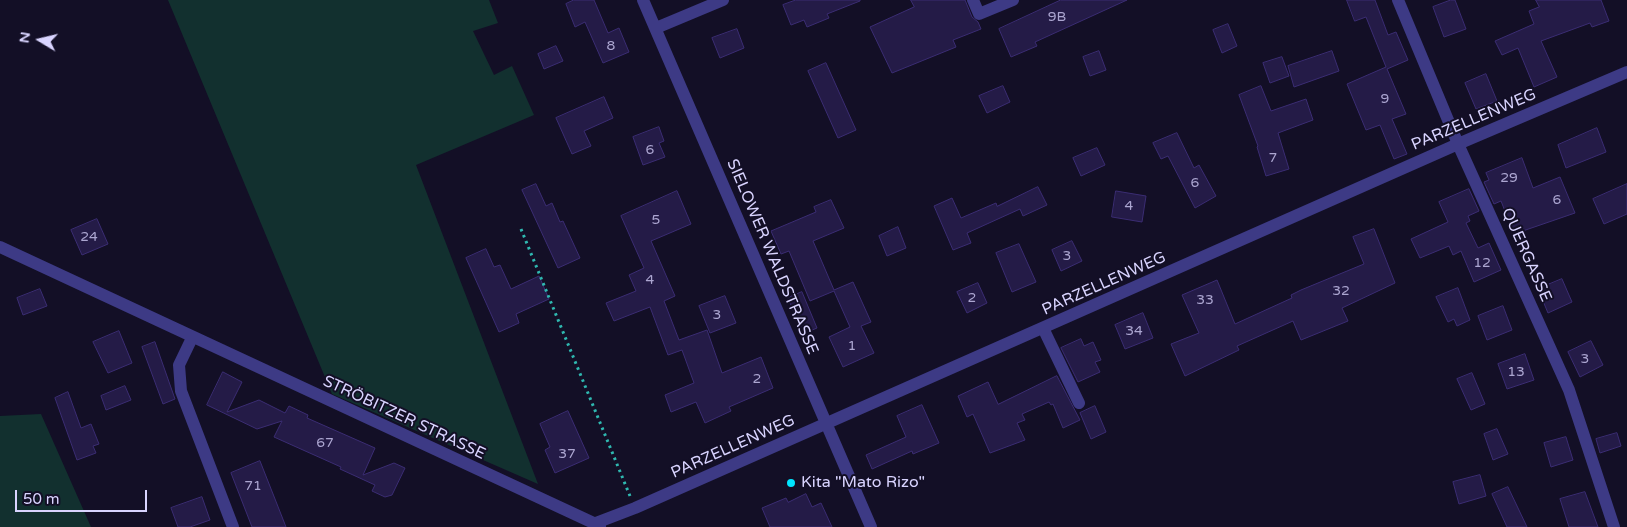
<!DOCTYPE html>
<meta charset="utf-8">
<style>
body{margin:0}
#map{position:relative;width:1627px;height:527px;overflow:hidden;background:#130f26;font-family:"Varela Round",sans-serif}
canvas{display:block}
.north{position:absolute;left:15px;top:15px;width:50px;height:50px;-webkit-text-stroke:4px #130f26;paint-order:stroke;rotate:279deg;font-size:14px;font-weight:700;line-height:20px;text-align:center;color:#d9d4ff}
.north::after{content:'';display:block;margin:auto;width:18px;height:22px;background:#d9d4ff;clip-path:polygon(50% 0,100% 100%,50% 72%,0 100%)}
.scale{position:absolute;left:15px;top:490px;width:132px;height:22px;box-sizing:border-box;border:2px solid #d9d4ff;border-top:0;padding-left:6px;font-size:15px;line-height:18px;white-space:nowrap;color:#d9d4ff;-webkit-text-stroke:4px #130f26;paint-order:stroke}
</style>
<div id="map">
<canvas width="1627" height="527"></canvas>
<div class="north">N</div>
<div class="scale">50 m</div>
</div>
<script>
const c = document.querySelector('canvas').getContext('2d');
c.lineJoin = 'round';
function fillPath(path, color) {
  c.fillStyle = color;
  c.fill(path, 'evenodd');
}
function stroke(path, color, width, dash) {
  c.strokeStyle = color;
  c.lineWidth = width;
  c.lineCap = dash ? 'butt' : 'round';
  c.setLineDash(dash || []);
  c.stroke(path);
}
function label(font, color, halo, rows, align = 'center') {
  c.font = font + ' "Varela Round",sans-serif';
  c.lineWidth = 4;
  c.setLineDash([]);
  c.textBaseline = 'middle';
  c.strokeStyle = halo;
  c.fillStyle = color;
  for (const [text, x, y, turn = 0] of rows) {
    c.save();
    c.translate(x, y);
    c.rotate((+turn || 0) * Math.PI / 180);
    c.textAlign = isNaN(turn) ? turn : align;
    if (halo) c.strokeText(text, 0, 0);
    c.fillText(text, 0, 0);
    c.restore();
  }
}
fillPath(new Path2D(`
 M168 0H489L498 23 473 31 494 75 512 66 534 115 416 165 538 484 332 394Z
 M41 414 91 527H0V416Z`), '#12302f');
const building = new Path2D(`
 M574 0H594L608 33 619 28 629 52 603 63 585 22 575 27 566 4Z
 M796 0H860V1L827 14 829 18 807 27 804 20 791 25 783 5Z
 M911 0H965L972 17 978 22 981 29 953 40 956 47 892 73 870 27 914 7Z
 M1061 0H1127L1035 42 1037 46 1011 57 999 29Z
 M1347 0H1375L1388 35 1396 32 1408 60 1387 69 1406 114 1392 119 1407 154 1394 159 1380 125 1366 130 1347 84 1386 67 1366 17 1355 21Z
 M1451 0H1455L1466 29 1444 37 1433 7Z
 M1536 0H1601L1609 21 1592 27 1590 23 1541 41 1557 77 1534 87 1518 48 1502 55 1495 41 1534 24 1529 11 1539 7Z
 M1228 24 1237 46 1222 53 1213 30Z
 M737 29 744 48 720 58 712 38Z
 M556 46 563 61 544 69 538 54Z
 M1099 51 1106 70 1090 76 1083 57Z
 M1332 51 1339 71 1294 87 1288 66Z
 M1282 57 1289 76 1270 83 1263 63Z
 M826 63 856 130 838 138 808 71Z
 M1486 74 1497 101 1476 109 1465 83Z
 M1003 86 1010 102 987 113 979 96Z
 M1261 86 1271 111 1306 99 1313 120 1278 133 1289 169 1266 176 1257 147 1258 146 1239 95Z
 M604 97 613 118 584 131 591 146 572 154 556 118Z
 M659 127 664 141 659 143 665 157 643 165 633 137Z
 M1597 128 1606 152 1566 168 1558 145Z
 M1177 133 1194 168 1199 165 1216 196 1195 208 1168 156 1161 159 1153 143Z
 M1097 148 1105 165 1081 176 1073 158Z
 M1522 158 1533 188 1560 177 1575 213 1514 234 1501 201 1494 204 1484 182 1489 180 1486 173Z
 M536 184 546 206 552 203 560 222 563 221 580 258 558 268 522 190Z
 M1627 184V214L1604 224 1593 199Z
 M1038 187 1047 205 1023 216 1020 209 967 233 971 243 953 250 934 206 952 198 961 218 996 203 997 206Z
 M1469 189 1479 211 1468 216 1470 221 1466 223 1478 248 1489 243 1501 270 1474 282 1461 251 1453 255 1449 246 1420 258 1411 239 1448 222 1439 202Z
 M677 191 691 224 651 241 675 296 664 301 679 340 707 330 722 373 761 357 773 388 729 407 731 411 705 423 696 402 671 412 665 395 694 383 682 350 668 355 650 307 614 321 606 303 636 291 629 275 644 268 621 216Z
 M1116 191 1146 196 1142 222 1112 217Z
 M831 200 844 228 813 241 834 290 853 282 871 322 861 326 874 353 843 367 829 337 850 327 834 291 810 301 789 251 781 254 771 231 816 212 814 207Z
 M97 219 108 244 82 255 71 230Z
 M898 227 906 248 887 256 879 236Z
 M1374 229 1395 283 1342 308 1348 321 1301 340 1293 321 1237 346 1239 350 1185 376 1171 344 1199 333 1182 295 1217 280 1235 324 1292 298 1291 295 1301 290 1364 264 1353 237Z
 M1072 241 1082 261 1061 271 1052 250Z
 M1019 244 1036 282 1012 292 996 253Z
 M486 249 494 267 500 265 511 289 539 276 549 299 516 314 519 323 499 332 466 258Z
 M1562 279 1572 302 1548 313 1538 289Z
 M978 283 987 303 967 313 957 292Z
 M1458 288 1470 320 1457 326 1454 319 1448 322 1436 297Z
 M40 289 47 306 23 315 17 298Z
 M802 292 817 328 803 334 788 298Z
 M725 296 736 323 710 333 699 306Z
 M1503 306 1512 330 1487 340 1478 316Z
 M1143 313 1153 338 1125 349 1115 325Z
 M119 331 132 363 108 373 93 342Z
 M1081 339 1084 346 1093 342 1101 360 1095 362 1100 372 1078 382 1061 348Z
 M1591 341 1603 365 1580 377 1568 352Z
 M155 342 175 399 163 404 142 347Z
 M1525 354 1534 380 1507 389 1498 364Z
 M223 372 242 382 227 412 259 400 285 413 289 406 308 415 307 418 375 448 363 475 394 463 405 468 392 495 385 497 372 491 375 485 340 469 341 467 274 437 282 421 257 429 207 405Z
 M1472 373 1485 404 1471 410 1457 379Z
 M1057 376 1080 420 1063 428 1053 404 1051 405 1049 402 1022 414 1025 420 1017 423 1025 440 990 453 973 414 967 417 958 396 988 382 998 404Z
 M125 386 131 400 106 410 101 396Z
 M68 392 81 428 91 424 99 444 93 446 96 453 77 460 55 398Z
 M922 405 939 443 913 454 912 451 872 469 866 455 906 437 897 416Z
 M1095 406 1106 432 1091 439 1080 413Z
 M568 411 589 458 555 473 545 450 550 447 540 424Z
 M1497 429 1508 454 1493 460 1484 434Z
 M1617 433 1621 446 1600 453 1596 439Z
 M1566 437 1573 460 1551 467 1544 443Z
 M260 461 275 499 286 527H252L231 473Z
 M1480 475 1486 496 1459 504 1453 482Z
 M1508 487 1527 527H1507L1492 494Z
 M1585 492 1598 527H1569L1560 499Z
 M806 494 812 507 821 503 832 527H770L762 508 786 498 788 502Z
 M202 497 210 520 190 527H178L171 508Z`);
fillPath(building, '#241b47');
stroke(building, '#3b2d73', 1);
stroke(new Path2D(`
 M521 229 630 496`), '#2fb8b0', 3, [2.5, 4]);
stroke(new Path2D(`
 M643 0 871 527
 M973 0 979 14 1013 0
 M1398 0 1458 144 1569 390 1614 527
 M656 28 723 0
 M0 247 600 526
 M1043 328 1079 403
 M192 338 179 365 181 391 233 527
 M593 524 635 508 1458 144 1627 72`), '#3d3a85', 12);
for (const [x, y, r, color] of [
 [791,483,5,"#00e5ff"]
]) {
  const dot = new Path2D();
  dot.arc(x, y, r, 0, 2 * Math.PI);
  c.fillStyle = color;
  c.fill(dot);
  stroke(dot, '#130f26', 2);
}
label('14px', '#aca6d1', null, [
 ["9B",1057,17],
 ["8",611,46],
 ["9",1385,99],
 ["6",650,150],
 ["7",1273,158],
 ["29",1509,178],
 ["6",1195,183],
 ["6",1557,200],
 ["4",1129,206],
 ["5",656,220],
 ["24",89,237],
 ["3",1067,256],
 ["12",1482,263],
 ["4",650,280],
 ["32",1341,291],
 ["2",972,298],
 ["33",1205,300],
 ["3",717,315],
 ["34",1134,331],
 ["1",852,346],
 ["3",1585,359],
 ["13",1516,372],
 ["2",757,379],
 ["67",325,443],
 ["37",567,454],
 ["71",253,486]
]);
label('16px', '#d9d4ff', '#130f26', [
 ["PARZELLENWEG",1474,120,-23],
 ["QUERGASSE",1526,255,66],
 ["SIELOWER WALDSTRASSE",772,257,67],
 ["PARZELLENWEG",1104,284,-24],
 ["STRÖBITZER STRASSE",404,418,25],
 ["PARZELLENWEG",733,447,-24]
]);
label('16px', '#d9d4ff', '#130f26', [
 ["Kita \"Mato Rizo\"",801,483]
], 'left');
</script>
